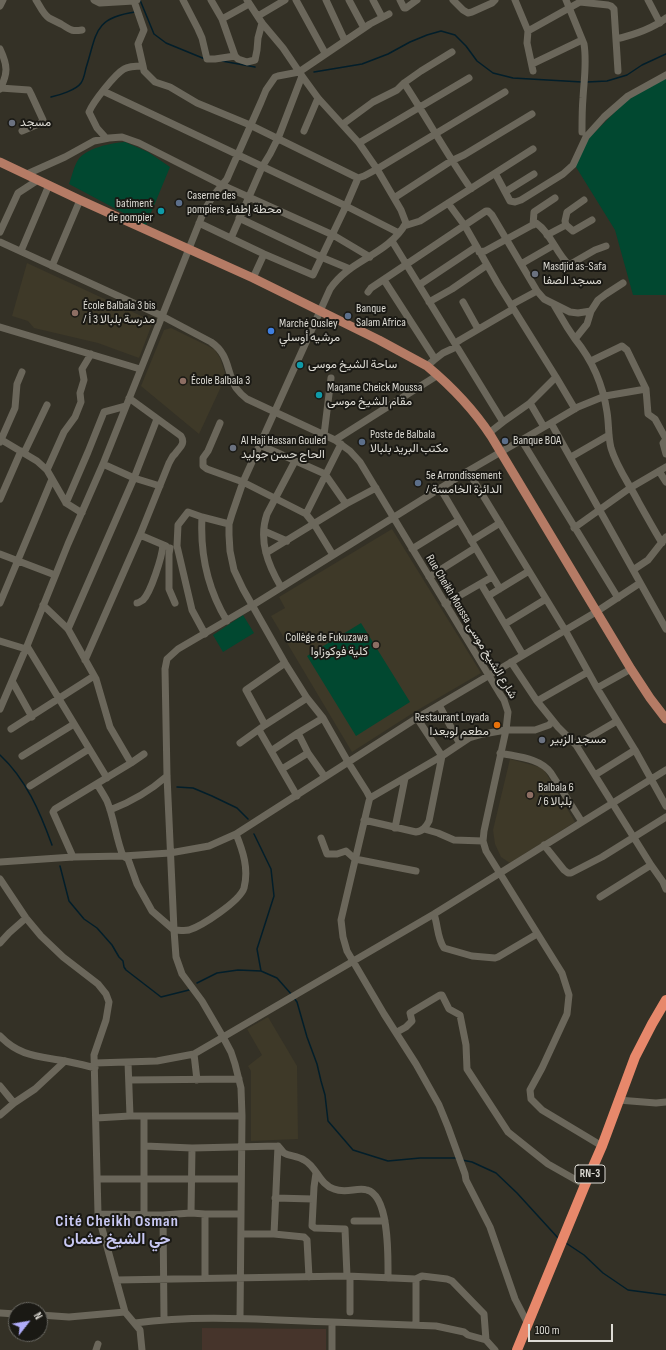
<!DOCTYPE html>
<meta charset="utf-8">
<style>
body{margin:0}
#map{position:relative;width:666px;height:1350px;overflow:hidden;background:#343126;font-family:"Sofia Sans Condensed",sans-serif}
canvas{display:block}
.north{position:absolute;left:8px;top:1302px;width:40px;height:40px;box-sizing:border-box;background:#1a1914;border:1px solid #686761;border-radius:50%;rotate:59deg;font-size:11px;font-weight:700;line-height:16px;text-align:center;color:#dddbd4}
.north::after{content:'';display:block;margin:auto;width:14px;height:18px;background:#b1adfa;clip-path:polygon(50% 0,100% 100%,50% 72%,0 100%)}
.scale{position:absolute;left:528px;top:1324px;width:85px;height:18px;box-sizing:border-box;border:2px solid #dddbd4;border-top:0;padding-left:5px;font-size:12px;line-height:14px;white-space:nowrap;color:#dddbd4;-webkit-text-stroke:3px #1a1914;paint-order:stroke}
</style>
<div id="map">
<canvas width="666" height="1350"></canvas>
<div class="north">N</div>
<div class="scale">100 m</div>
</div>
<script>
const c = document.querySelector('canvas').getContext('2d');
c.lineJoin = 'round';
function fillPath(path, color) {
  c.fillStyle = color;
  c.fill(path, 'evenodd');
}
function stroke(path, color, width, dash) {
  c.strokeStyle = color;
  c.lineWidth = width;
  c.lineCap = dash ? 'butt' : 'round';
  c.setLineDash(dash || []);
  c.stroke(path);
}
function label(font, color, halo, rows, align = 'center') {
  c.font = font + ' "Sofia Sans Condensed",Vazirmatn,sans-serif';
  c.lineWidth = 4;
  c.setLineDash([]);
  c.textBaseline = 'middle';
  c.strokeStyle = halo;
  c.fillStyle = color;
  for (const [text, x, y, turn = 0] of rows) {
    c.save();
    c.translate(x, y);
    c.rotate((+turn || 0) * Math.PI / 180);
    c.textAlign = isNaN(turn) ? turn : align;
    if (halo) c.strokeText(text, 0, 0);
    c.fillText(text, 0, 0);
    c.restore();
  }
}
fillPath(new Path2D(`
 M27 263 150 320 152 324 139 358 98 343 34 328 28 321 12 316Z
 M171 328 208 346 215 350 220 358 226 376 199 434 141 386 164 330Z
 M392 529 481 673 416 711 352 752 271 616 285 608 279 597Z
 M510 759 543 768 575 822 510 863 501 857 495 844 493 830Z
 M268 1017 297 1066 298 1139 251 1141V1071L248 1066 262 1055 247 1029Z`), '#3e3928');
fillPath(new Path2D(`
 M202 1328 326 1329V1350H202Z`), '#46342b');
fillPath(new Path2D(`
 M666 78V295H633L615 230 576 167 579 148 627 100Z
 M125 142 148 152 170 167 146 225 69 184C72 176 74 166 78 160 86 148 111 143 125 142Z
 M243 615 254 633 223 652 213 635Z
 M361 623 410 702 356 736 307 656Z`), '#014830');
stroke(new Path2D(`
 M140 0 154 34 166 43 205 59
 M222 61 255 67
 M314 72 362 64 388 54 410 42 427 35 441 31 455 35 466 46 477 61 493 73 513 78 582 82
 M587 82 607 81 627 75 642 65 666 54
 M51 97C60 95 76 90 81 83 84 79 85 72 86 68 97 34 93 18 135 12
 M0 755C26 779 40 812 52 845
 M177 787 193 788 212 796 237 808 248 819
 M254 834 271 869 274 896 257 949 261 971
 M60 866 69 901 84 919 97 928 112 945 119 957 123 961 124 967 126 970 161 997 189 990
 M197 983 217 973 238 970 261 971 277 978 292 995
 M294 998 297 1002 307 1037 317 1064 321 1081 325 1095 328 1121 353 1150 388 1161 420 1158H456
 M462 1160 472 1162 496 1173 517 1193 559 1239
 M566 1243 584 1255 603 1273 628 1290 666 1295`), '#021e2a', 1.5);
stroke(new Path2D(`
 M36 0C40 6 43 14 49 18 53 20 57 22 61 24 70 29 70 32 82 30
 M94 0 100 3 134 1 133 0
 M183 0 198 29 202 38 207 59H215L235 56
 M211 0 222 19 235 56 238 59 247 62 255 60 257 50 258 38 262 23
 M247 0 262 23 283 48 302 76 318 98 359 143 377 169 401 210 406 223C387 256 350 259 330 289L243 482 232 514 229 524V535L230 551 234 570 243 589 285 663 307 698 323 718 348 762 367 792 370 798 369 801 341 920 343 937 347 951 384 1014 416 1064 439 1105 448 1127 465 1174 466 1180 490 1227 515 1299 528 1324
 M296 0 325 53
 M326 0 345 41
 M349 0 364 28
 M373 0 382 17
 M400 0 404 8H406L417 0
 M453 0 463 10 468 13 472 12 492 3 495 0
 M515 0 528 31 527 43 533 71
 M566 0 584 44C587 62 584 80 583 98 582 109 582 121 582 132
 M648 0 660 23
 M580 2 608 5 611 6 614 9 618 71
 M0 6 3 0
 M258 16 285 0
 M222 19 249 4
 M528 31 580 2V0
 M616 39C633 35 652 29 666 18
 M0 49C8 66 8 73 0 89
 M532 64 582 40
 M143 66 144 71 155 82 170 87 197 103 250 125 358 178 364 176 377 169 505 92
 M404 83C427 118 447 155 471 189
 M0 88 29 90 31 94 43 120 41 123 22 131
 M103 91 346 206 399 233
 M343 124 373 102 397 90 404 83 421 71 452 52
 M304 131 318 98
 M106 138 97 128 89 112C93 102 115 74 124 69 129 66 136 66 143 66L138 44 144 30 134 1 137 0
 M359 143 469 78
 M495 173 510 201 515 202 521 200 563 174 573 165 586 137 604 117 628 96 666 75
 M27 174 65 157 94 141 109 138 122 137 139 143 222 185 333 235 370 257
 M505 192 534 174
 M394 198 451 161 464 155 532 114
 M239 218 321 257 350 269
 M199 223 264 254 313 275 346 206 358 178
 M533 225 534 212 555 198
 M566 225 573 231 592 220
 M404 226 420 221 533 149
 M0 232 18 193 38 180
 M547 235 566 225 565 221 567 212 584 200
 M231 238 262 167 270 154 279 136 302 76
 M392 241 503 422 530 403
 M0 242 162 316 211 342C230 355 226 371 236 388 239 392 243 396 247 399L335 440 350 451 360 462 500 694 504 700 508 712 506 730 484 831 483 841 486 851 562 973 569 995 567 1014 542 1068 530 1090 531 1099 542 1110 602 1146
 M21 251 49 185
 M479 252 485 251 536 223C551 233 556 253 569 265L595 250 606 246
 M521 264 554 245
 M52 266 80 200
 M253 278 264 254
 M384 280 433 356 434 360 427 366
 M623 283 606 294 598 300 591 311 587 324 575 339C592 360 603 385 607 412 609 424 608 436 611 448 617 468 630 485 639 503 647 517 654 530 662 543
 M419 285 476 247
 M368 292 371 288 486 211H488L492 215 537 291
 M429 302 452 289 487 265
 M463 302 478 329
 M511 305 537 291 544 299 570 312 578 313 591 311
 M554 305 567 327 575 339
 M0 327 140 369
 M434 360 443 353 456 347 457 342 460 340 513 309
 M591 361 620 347 622 346 627 350 646 389 648 414 655 419 666 439 663 443 666 454
 M556 377 575 409
 M220 423 208 451 203 458V466L207 469 243 482 306 514 314 524 333 555
 M551 423 578 407 605 396 646 389
 M544 427 551 423 666 629
 M489 433 503 422
 M324 435 331 378
 M0 439 37 461 47 470 66 503 82 513
 M335 440 438 375
 M522 441 618 598
 M0 442 15 408 17 384 22 372
 M260 445 325 474 346 504
 M24 453 47 405
 M571 457 609 435
 M103 464 134 478 160 486
 M47 470 64 432 75 417 81 402 80 393 84 380 82 369 91 354
 M468 471 565 630 597 688 635 750 666 806
 M659 471 666 482
 M440 488 500 589
 M0 499 21 451
 M66 503 88 452 104 412 126 406
 M306 514 341 444
 M202 517 188 512 178 525 177 546 192 610 205 634
 M574 528 630 488 666 467
 M264 531 287 541
 M140 535 166 546
 M471 541 500 523
 M170 548 169 554V589L175 603
 M412 549 459 520
 M266 553 346 504 376 488
 M0 554 55 575
 M633 570 648 560 666 537
 M429 577 475 548
 M481 584 523 655
 M281 587C268 565 258 540 267 514L295 461
 M488 596 529 571
 M0 603 52 479
 M137 603C138 603 143 600 143 600 151 592 162 557 163 545
 M445 604 492 577
 M43 605 68 629 96 679 110 727 131 763
 M227 621C207 588 200 555 202 517L229 524
 M505 624 546 599
 M68 629 134 478 157 419
 M0 641 26 649
 M27 646 107 778
 M85 660 140 535 169 463C171 460 172 456 175 454 179 448 186 444 181 436L129 398
 M511 662 537 701 558 727 576 745 651 865 663 882 666 889
 M12 681 32 717
 M597 688 631 669
 M537 701 588 672
 M439 705 460 744
 M0 709 27 646 68 544 103 464 204 211 213 196 227 179 230 172 261 102 266 90 275 77 278 76 299 72 370 24 389 14
 M265 725 246 690 285 663
 M11 729 94 676
 M259 730 297 796
 M298 733 308 753 325 777
 M240 743 265 725 307 698
 M576 745 617 721
 M271 751 298 733 323 718
 M500 753C518 757 540 758 551 773L582 822
 M22 756 74 724
 M282 769 308 753
 M595 775 635 750
 M97 784C100 789 104 795 107 801 114 818 116 838 123 856L128 859 137 884 152 911 174 930C178 930 184 931 189 930 202 926 240 901 244 888 249 869 243 851 236 834
 M30 786 89 749
 M370 798 442 756 469 738 483 734 506 730H535L549 725 553 721
 M110 810C131 802 150 791 167 776
 M364 820 416 832C423 831 426 827 429 821L442 756 417 718
 M395 828 405 778
 M424 829 438 833 454 840 483 841
 M321 838 327 854H337L346 851 355 859 416 871
 M544 845 564 870 568 873H571L602 857 666 817
 M73 857 53 812 55 809 131 763 144 754
 M0 862 73 857 123 856 170 853 209 846 236 834 417 718 596 612 640 583
 M0 879 26 918 41 936 63 957 98 984 106 994 109 1002 106 1020 94 1055 98 1214 125 1312 140 1330 142 1350
 M600 897 651 865
 M434 914C438 925 437 938 444 948L472 956 495 958 498 957 537 934
 M0 943 9 933 26 918
 M397 1032 406 1027 412 1021 410 1013 440 995H442L449 1009 460 1015 466 1045 467 1069 508 1132 548 1164 585 1185
 M0 1036C20 1057 39 1056 65 1061 75 1063 85 1065 95 1068
 M194 1054 197 1080
 M128 1062 130 1116
 M95 1063 157 1061 194 1054 434 914 666 770
 M129 1080 239 1079
 M0 1086 14 1103
 M618 1100 656 1103 666 1102
 M0 1115 14 1103 35 1089 65 1061
 M144 1117V1215
 M96 1118 130 1116H242
 M145 1146 192 1148 278 1146C280 1148 282 1151 284 1153 289 1156 298 1156 304 1160 317 1167 319 1184 334 1189 346 1194 357 1187 367 1190 390 1196 388 1259 388 1278
 M316 1173 314 1187 312 1226 315 1228 345 1229 347 1276
 M97 1179H241
 M275 1198 313 1199
 M191 1213 192 1148
 M98 1214 163 1215 191 1213 205 1214H241
 M163 1215 164 1319
 M354 1221H385
 M241 1234H274L304 1237 307 1240 309 1277
 M274 1234 278 1146
 M350 1276V1312
 M205 1278V1214
 M116 1280 347 1276 416 1279 422 1276 447 1279 452 1281 484 1314 486 1340 495 1350
 M0 1313 16 1314
 M40 1315 69 1317 125 1312
 M240 1318 242 1116 241 1088 235 1064 231 1052 223 1037 202 1001 182 974 176 957 174 930 167 776 165 669 167 659 178 649 253 605 468 471 544 427 530 403 556 377 498 284 465 226 448 203
 M332 1322 436 1326 464 1332 468 1335 486 1340
 M135 1323C200 1314 267 1320 332 1322V1350
 M416 1324V1279
 M96 1350 98 1344`), '#6b675b', 7);
stroke(new Path2D(`
 M0 162 80 200 253 278 379 340 427 366C451 386 474 410 491 436L631 669 650 698 666 719`), '#b57b65', 9);
stroke(new Path2D(`
 M517 1350 585 1185 602 1146 635 1057 652 1024 666 1000`), '#e7886b', 10);
for (const [x, y, r, color] of [
 [12,123,4,"#6b7280"],
 [179,203,4,"#5c6f8a"],
 [161,211,4,"#0f9aa8"],
 [535,274,4,"#6b7280"],
 [75,313,4,"#8d6e63"],
 [348,316,4,"#5c6f8a"],
 [271,331,4,"#3f7fe0"],
 [300,365,4,"#0f9aa8"],
 [183,381,4,"#8d6e63"],
 [319,395,4,"#0f9aa8"],
 [505,441,4,"#5c6f8a"],
 [362,442,4,"#5c6f8a"],
 [233,448,4,"#6b7280"],
 [418,483,4,"#5c6f8a"],
 [376,645,4,"#8d6e63"],
 [497,725,4,"#e8710a"],
 [542,740,4,"#6b7280"],
 [530,795,4,"#8d6e63"]
]) {
  const dot = new Path2D();
  dot.arc(x, y, r, 0, 2 * Math.PI);
  c.fillStyle = color;
  c.fill(dot);
  stroke(dot, '#1a1914', 1.5);
}
for (const [x, y, w] of [
 [590,1174,30]
]) {
  const box = new Path2D();
  box.roundRect(x - w / 2, y - 9, w, 18, 3);
  c.fillStyle = '#1a1914';
  c.fill(box);
  stroke(box, '#dddbd4', 1);
}
label('bold 11px', '#dddbd4', null, [
 ["RN-3",590,1174]
]);
label('12px', '#dddbd4', '#1a1914', [
 ["مسجد",20,123],
 ["Caserne des",187,196],
 ["pompiers محطة إطفاء",187,210],
 ["batiment",153,204,"right"],
 ["de pompier",153,218,"right"],
 ["Masdjid as-Safa",543,267],
 ["مسجد الصفا",543,281],
 ["École Balbala 3 bis",83,306],
 ["/ مدرسة بلبالا 3 أ",83,320],
 ["Banque",356,309],
 ["Salam Africa",356,323],
 ["Marché Ousley",279,324],
 ["مرشيه أوسلي",279,338],
 ["ساحة الشيخ موسى",308,365],
 ["École Balbala 3",191,381],
 ["Maqame Cheick Moussa",327,388],
 ["مقام الشيخ موسى",327,402],
 ["Poste de Balbala",370,435],
 ["مكتب البريد بلبالا",370,449],
 ["Al Haji Hassan Gouled",241,441],
 ["الحاج حسن جوليد",241,455],
 ["Banque BOA",513,441],
 ["5e Arrondissement",426,476],
 ["/ الدائرة الخامسة",426,490],
 ["Collège de Fukuzawa",368,638,"right"],
 ["كلية فوكوزاوا",368,652,"right"],
 ["Restaurant Loyada",489,718,"right"],
 ["مطعم لويعدا",489,732,"right"],
 ["مسجد الزبير",550,740],
 ["Balbala 6",538,788],
 ["/ بلبالا 6",538,802]
], 'left');
label('12px', '#dddbd4', '#1a1914', [
 ["Rue Cheikh Moussa شارع الشيخ موسى",471,627,59]
]);
c.letterSpacing = '1px';
label('bold 16px', '#c8c8f3', '#1a1914', [
 ["Cité Cheikh Osman",117,1222],
 ["حي الشيخ عثمان",117,1240]
]);
c.letterSpacing = '0px';
</script>
